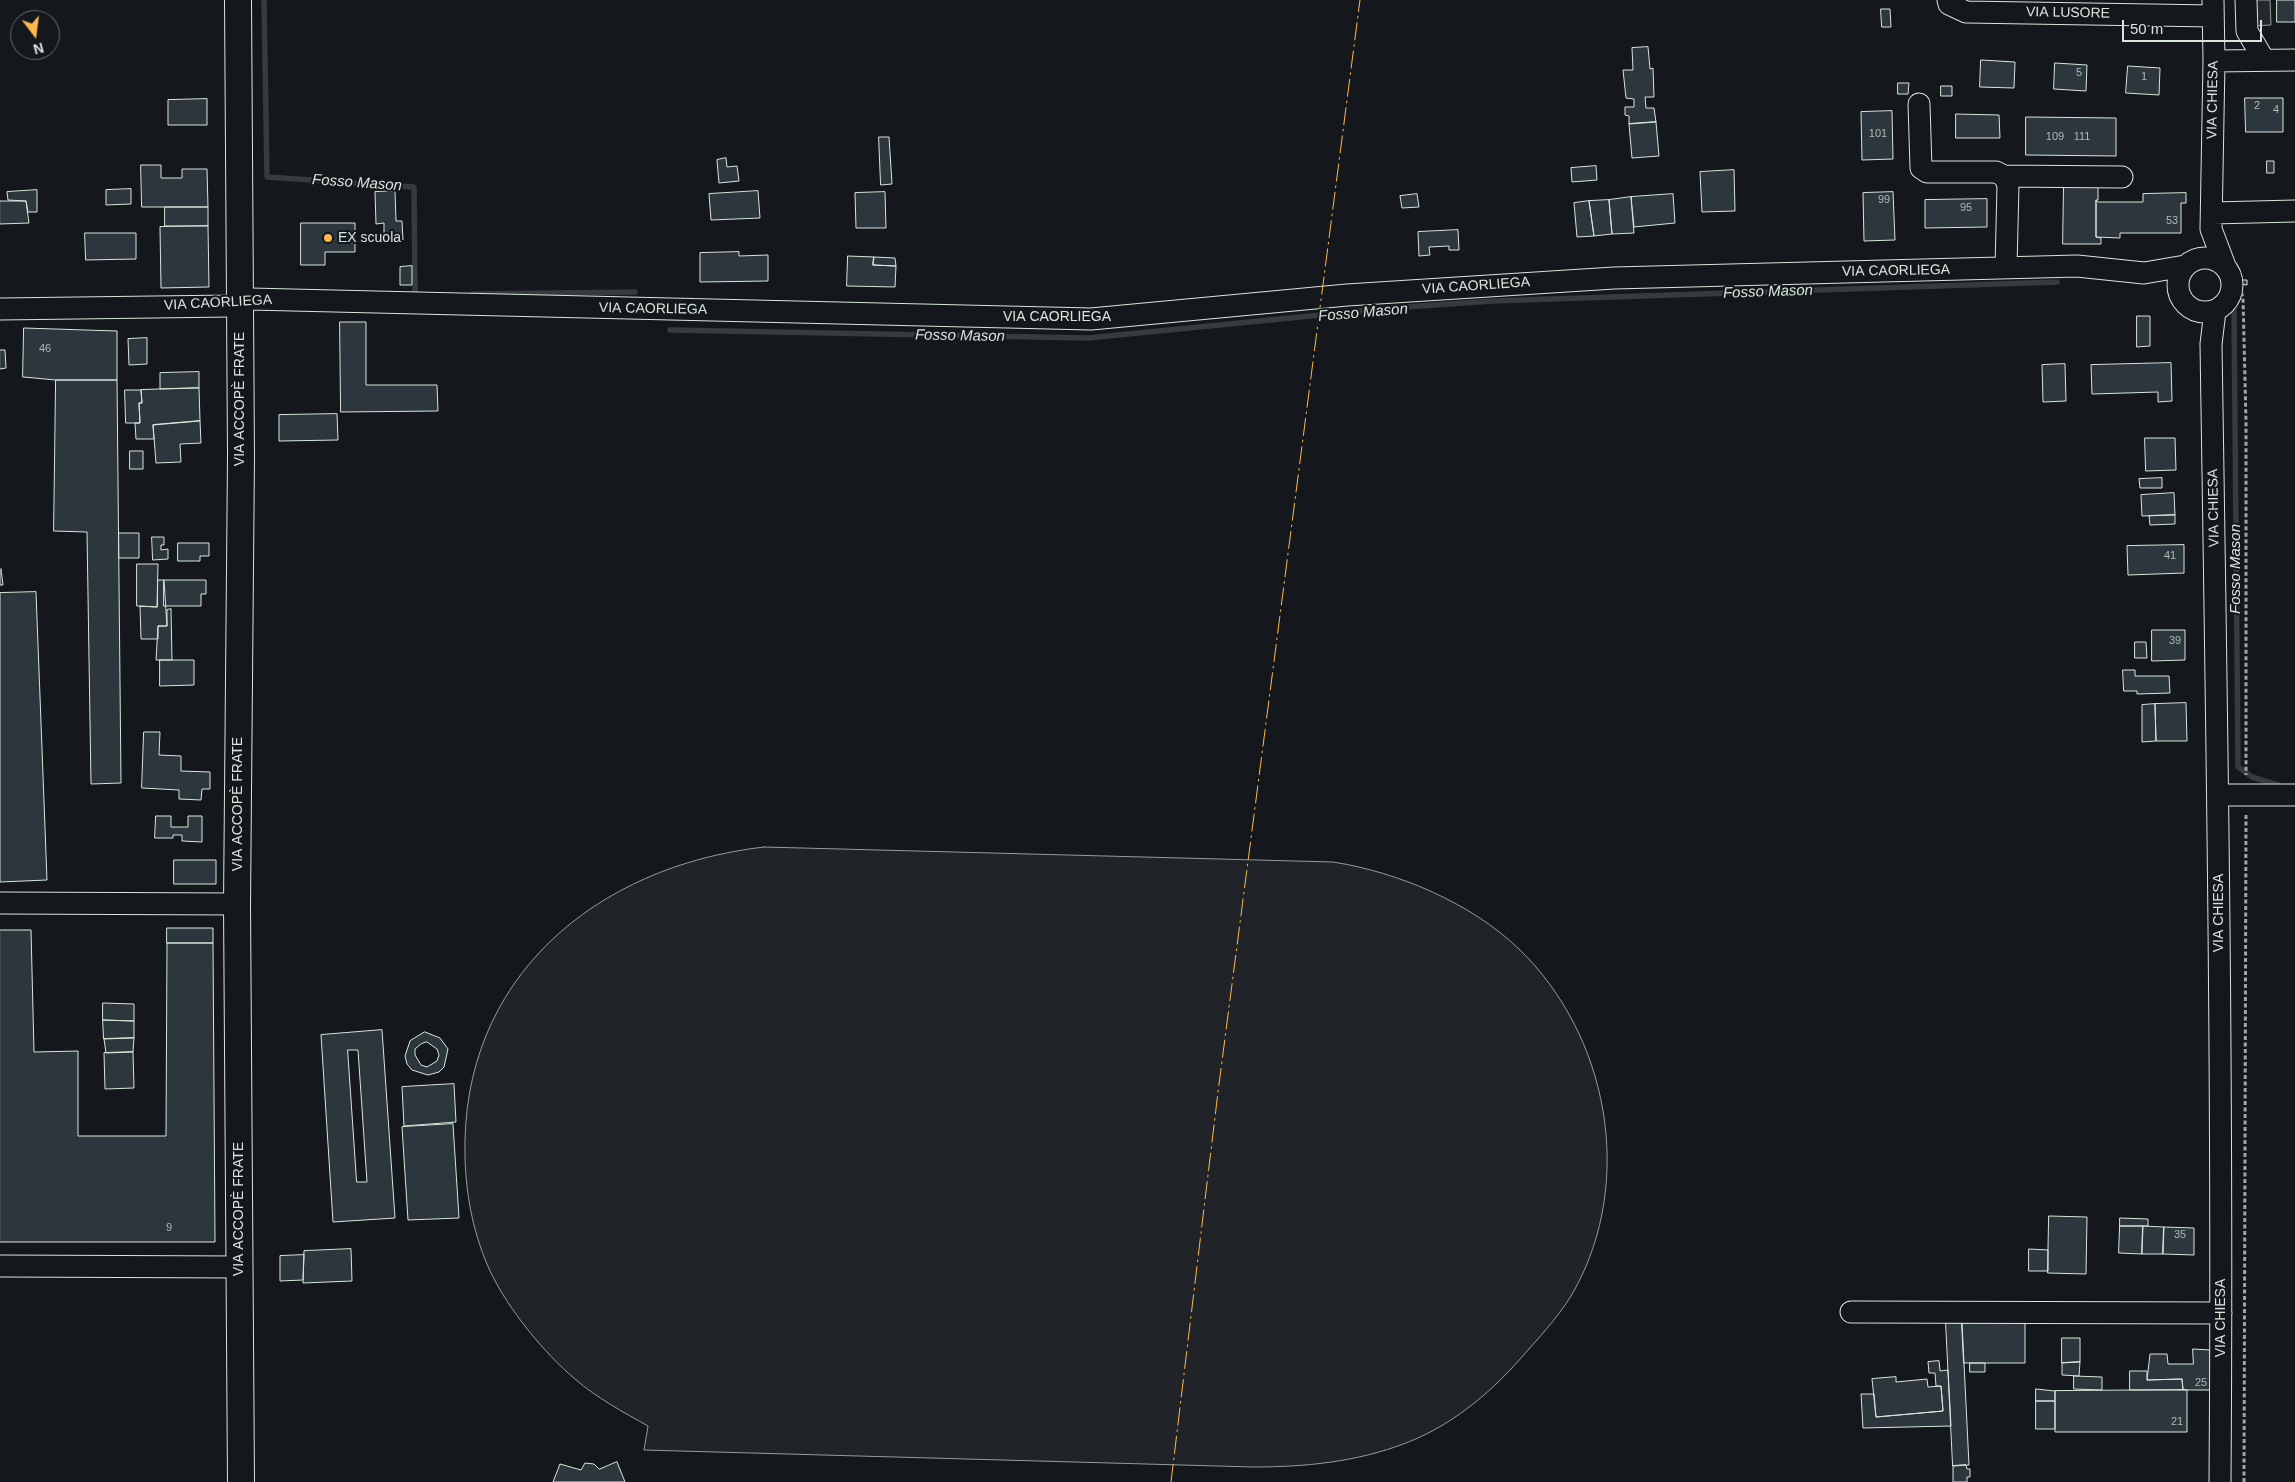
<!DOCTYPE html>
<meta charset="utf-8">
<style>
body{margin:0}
#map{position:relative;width:2295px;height:1482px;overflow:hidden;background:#14181c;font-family:Helvetica,sans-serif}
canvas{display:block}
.north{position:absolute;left:10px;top:10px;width:50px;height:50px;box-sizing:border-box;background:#14181c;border:1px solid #626a69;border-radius:50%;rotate:165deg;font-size:14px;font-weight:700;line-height:20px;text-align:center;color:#d8e6dc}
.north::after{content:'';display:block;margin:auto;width:18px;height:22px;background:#ffb74d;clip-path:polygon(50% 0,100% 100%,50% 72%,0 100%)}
.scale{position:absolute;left:2122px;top:20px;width:140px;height:22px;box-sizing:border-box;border:2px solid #d8e6dc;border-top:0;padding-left:6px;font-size:15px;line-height:18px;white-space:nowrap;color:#d8e6dc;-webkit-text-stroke:4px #14181c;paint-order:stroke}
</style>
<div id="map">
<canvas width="2295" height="1482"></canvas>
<div class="north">N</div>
<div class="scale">50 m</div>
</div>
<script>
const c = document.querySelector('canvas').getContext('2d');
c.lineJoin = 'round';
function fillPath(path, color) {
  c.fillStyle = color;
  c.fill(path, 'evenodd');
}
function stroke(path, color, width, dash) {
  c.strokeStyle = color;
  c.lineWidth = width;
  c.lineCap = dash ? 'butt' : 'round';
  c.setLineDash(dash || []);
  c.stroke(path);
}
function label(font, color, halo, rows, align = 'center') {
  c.font = font + ' Helvetica,sans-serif';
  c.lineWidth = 4;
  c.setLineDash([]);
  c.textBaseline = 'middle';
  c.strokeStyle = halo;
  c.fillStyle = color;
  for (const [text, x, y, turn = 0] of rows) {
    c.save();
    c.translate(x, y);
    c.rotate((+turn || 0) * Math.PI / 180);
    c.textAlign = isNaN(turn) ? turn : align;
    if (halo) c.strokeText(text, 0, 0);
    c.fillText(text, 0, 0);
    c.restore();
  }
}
const green = new Path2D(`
 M764 847 1333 862C1398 872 1471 903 1519 949 1608 1035 1635 1179 1575 1289 1563 1311 1545 1331 1528 1350 1494 1390 1455 1424 1406 1443 1357 1462 1305 1467 1253 1467L644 1450 648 1426C623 1412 597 1398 575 1379 544 1353 509 1310 491 1273 474 1237 466 1197 465 1157 460 978 596 866 764 847Z`);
fillPath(green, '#202428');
stroke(green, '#939e99', 1);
const parking = new Path2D(`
 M2251 0H2270L2271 25 2252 26Z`);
fillPath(parking, '#24282b');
stroke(parking, '#939e99', 1);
stroke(new Path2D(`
 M264 0 267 177 414 187 415 294H418
 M473 294 635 292
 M2234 308 2238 767 2252 777 2278 785
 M670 330 1088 338 1391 308 1493 301 2057 282`), '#363b3e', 5.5);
const building = new Path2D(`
 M2277 0H2295V22H2277Z
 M1881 9H1890L1891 27H1882Z
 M1648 47 1650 69 1653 68 1654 97H1645L1646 108H1654L1656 122 1629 124V116L1625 115V107H1634V99L1626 98 1623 70H1633L1632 48Z
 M1981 60 2015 62 2014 88 1980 87Z
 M2055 63 2087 65 2086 91 2054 89Z
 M2128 66 2160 68 2159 95 2126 93Z
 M1898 83H1909L1908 94H1898Z
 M1941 86H1952V96H1941Z
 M2245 98H2283V132H2246Z
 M207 99V125H168V100Z
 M1892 111 1893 159 1862 160 1861 112Z
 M1956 114 1999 115 2000 138H1956Z
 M2026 117 2116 118V156L2026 155Z
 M1656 122 1659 156 1632 158 1629 124Z
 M879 137H889L892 184 881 185Z
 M726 158 727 167 737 166 739 181 719 183 717 160Z
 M2267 161H2274V173H2267Z
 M141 165H161V178H182V169H207L208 207H142Z
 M1596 166 1597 180 1572 182 1571 168Z
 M1734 170 1735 211 1702 212 1700 172Z
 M2064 182H2098V200H2096V237L2101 238V244H2063Z
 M131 189V204L106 205V190Z
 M37 190V212H28L26 201 8 200 7 192Z
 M395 191 396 221H402L403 240 384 241V223L376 224 375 192Z
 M758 191 760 218 711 220 709 194Z
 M885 192 886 228H856L855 193Z
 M1893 192 1895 240 1864 241 1863 193Z
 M2186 193V203H2181V233H2120V238L2096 237V200L2098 202H2143V194Z
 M1417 194 1419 207 1402 208 1400 196Z
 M1673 194 1675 223 1634 227 1631 197Z
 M1631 197 1634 233 1612 234 1609 200Z
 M1987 199V227L1925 228V200Z
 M1609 200 1612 234 1594 236 1589 201Z
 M0 201H26L29 223 0 224Z
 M1589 201 1594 236 1577 237 1574 203Z
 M165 207H208V226H165Z
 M301 223H355V252H325V265H301Z
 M208 226 209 287 161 288 160 227Z
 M1458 230 1459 250H1449V246L1429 247 1430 255 1419 256 1418 232Z
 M85 233H136V259L86 260Z
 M739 252V256L768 255V281L700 282V253Z
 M848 256 874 257 873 265 896 266 895 287 847 286Z
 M874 257 895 258 896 266 873 265Z
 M412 266V285H400V267Z
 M2240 280H2247V285L2240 284Z
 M2137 316H2150V346L2137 347Z
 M340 322H366V385H437L438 411 341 412Z
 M24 328 117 331V380H56L23 377Z
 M147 338V364L129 365 128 339Z
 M0 350H5L6 368 0 369Z
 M2171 363 2172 401 2158 402V392L2092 394 2091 365Z
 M2065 364 2066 401 2043 402 2042 365Z
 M199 372V388L160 389V373Z
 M56 380H117L121 783 91 784 87 532 54 531Z
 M199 388 200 421 153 425 154 439H136L135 423H140L139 403H142L141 390Z
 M125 390H141L142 403H139L140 423H126Z
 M337 414 338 440 279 441V415Z
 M200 421 201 443 180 444 181 462 156 463 153 425Z
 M2145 438H2175L2176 470 2146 471Z
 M130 451H143V469H130Z
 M2162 478V488H2140L2139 479Z
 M2174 493 2175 515 2142 516 2141 495Z
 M2175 515V524L2150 525 2149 516Z
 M119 533H139V558H119Z
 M152 537H164V545H161V550L168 549V559L153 560Z
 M178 543H209V556H200V561H178Z
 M2184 545V573L2128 575 2127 546Z
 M137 564H158L157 607 137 606Z
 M1 569 3 585H0V570Z
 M158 580H164L167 626H158V639H141L140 606 157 607Z
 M164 580H206V594H201V606H164Z
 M36 592 47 880 0 882V593Z
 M171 609 172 660H156L158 626H167V610Z
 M2152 630H2185V660L2152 661Z
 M2135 642H2146L2147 658H2135Z
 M160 660H194V685L160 686Z
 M2123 670H2135V676H2169L2170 693 2137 694V691H2124Z
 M2186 703 2187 741H2156L2155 704Z
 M2155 704 2156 741 2142 742V705Z
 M144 732H160L159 755 181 756V771L210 772V789H202L201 800 179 799V790L142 788Z
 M156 816H171V827H188V816H202V842L182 841V835H173V838H155Z
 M174 860H216V884H174Z
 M167 928H213V943H167Z
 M0 930H31L34 1052 78 1051V1136H166L167 943H213L215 1242H0Z
 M103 1003 134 1004V1021L103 1020Z
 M103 1020 134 1021V1038L104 1039Z
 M382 1030 395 1218 333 1222 321 1035ZM348 1050H358L367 1182H357Z
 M425 1032 440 1038 448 1049 444 1067 439 1072 428 1075 412 1070 407 1064 405 1056 410 1041ZM427 1042 437 1049 439 1055 437 1061 427 1067 421 1065 415 1055V1049L421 1044Z
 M134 1038 133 1052 106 1053 104 1039Z
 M133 1052 134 1088 105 1089 104 1053Z
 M454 1084 456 1122 404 1126 402 1087Z
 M453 1124 459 1218 408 1220 402 1127Z
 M2049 1216 2087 1217 2086 1274 2048 1273Z
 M2120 1218 2148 1219V1226H2120Z
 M2120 1226H2143L2142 1254 2119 1253Z
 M2143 1226 2164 1227 2163 1254H2142Z
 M2164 1227 2194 1228V1255L2163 1254Z
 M351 1249 352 1281 303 1283 304 1251Z
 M2029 1249 2048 1250V1271H2029Z
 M304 1255 303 1280 280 1281V1256Z
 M1946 1323H1962L1969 1465 1953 1466Z
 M1962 1323H2025V1363H1964Z
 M2062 1338H2080V1362L2062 1363Z
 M2193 1349 2210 1350V1390H2183L2182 1379 2147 1380 2150 1354H2167L2168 1364H2193Z
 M1939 1361 1940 1371 1948 1370 1951 1426 1863 1428 1861 1394H1874L1876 1417 1943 1411 1941 1386H1936L1935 1373H1929L1928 1362Z
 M2080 1362 2079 1376 2062 1375V1363Z
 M1970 1363H1985V1372H1970Z
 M2130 1371H2147V1380L2182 1379 2183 1390H2130Z
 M2074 1376 2102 1377V1390L2074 1389Z
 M1896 1377V1382L1927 1379 1928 1387 1941 1386 1943 1411 1876 1417 1872 1379Z
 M2036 1389 2055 1391V1401H2036Z
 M2187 1390V1432H2055V1391Z
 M2036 1401H2055V1429H2036Z
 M617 1462 625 1482H553L560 1464 581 1470 585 1463 594 1464 599 1469Z
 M1966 1465 1967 1469H1970V1477H1967V1482H1953V1466Z`);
fillPath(building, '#2c363c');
stroke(building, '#d8e6dc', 1);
const minor = new Path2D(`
 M1948 0 1949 4 1966 12 2213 16
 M2213 0 2214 61 2211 229 2225 266
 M2246 0 2247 31 2264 60
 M2214 61 2295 60
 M1919 104 1921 168 1927 172H1996L2004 176 2008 185 2006 268
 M2004 176 2122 177
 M2212 213 2295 211
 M2178 285a27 27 0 1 1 54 0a27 27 0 1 1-54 0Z
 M0 309 231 306 250 299 1091 319 1347 295 1614 278 2077 266 2144 273 2185 266
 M2215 311 2211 344C2217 724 2223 1103 2220 1482
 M2218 795H2295
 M0 903 237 904
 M0 1266 240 1267
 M1851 1312 2221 1313`);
const major = new Path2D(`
 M238 0 241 456 237 904 241 1482`);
stroke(minor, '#d8e6dc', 23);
stroke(major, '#d8e6dc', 28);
stroke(new Path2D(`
 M2238 280 2243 298 2246 421V775
 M2244 1482 2246 814`), '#9da8a2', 3, [4, 2.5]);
stroke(minor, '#14181c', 21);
stroke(major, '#14181c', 26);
stroke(new Path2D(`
 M1171 1482 1218 1092 1360 0`), '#ffb74d', 1, [18, 4, 2.5, 4]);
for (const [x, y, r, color] of [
 [328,238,5,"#ffb74d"]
]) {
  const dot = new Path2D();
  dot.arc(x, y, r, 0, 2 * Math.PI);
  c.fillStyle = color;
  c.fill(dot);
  stroke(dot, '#14181c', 2);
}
label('11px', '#adbab4', null, [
 ["5",2079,73],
 ["1",2144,77],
 ["2",2257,106],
 ["4",2276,110],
 ["101",1878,134],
 ["109",2055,137],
 ["111",2082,137],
 ["99",1884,200],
 ["95",1966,208],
 ["53",2172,221],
 ["46",45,349],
 ["41",2170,556],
 ["39",2175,641],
 ["9",169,1228],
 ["35",2180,1235],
 ["25",2201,1383],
 ["21",2177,1422]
]);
label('14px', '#d8e6dc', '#14181c', [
 ["VIA LUSORE",2068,13,1],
 ["VIA CHIESA",2213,100,-89],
 ["VIA CAORLIEGA",1896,271,-1],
 ["VIA CAORLIEGA",1476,286,-4],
 ["VIA CAORLIEGA",218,303,-3],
 ["VIA CAORLIEGA",653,309,1],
 ["VIA CAORLIEGA",1057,317],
 ["VIA ACCOPÈ FRATE",240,399,-90],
 ["VIA CHIESA",2214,508,-91],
 ["VIA ACCOPÈ FRATE",238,804,-90],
 ["VIA CHIESA",2219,913,-90],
 ["VIA ACCOPÈ FRATE",239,1209,-90],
 ["VIA CHIESA",2221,1318,-90]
]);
label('14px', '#d8e6dc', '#14181c', [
 ["EX scuola",338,238]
], 'left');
label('italic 15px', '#d8e6dc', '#14181c', [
 ["Fosso Mason",357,183,4],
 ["Fosso Mason",1768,292,-2],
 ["Fosso Mason",1363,313,-5],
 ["Fosso Mason",960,336,1],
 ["Fosso Mason",2236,569,-90]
]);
</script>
